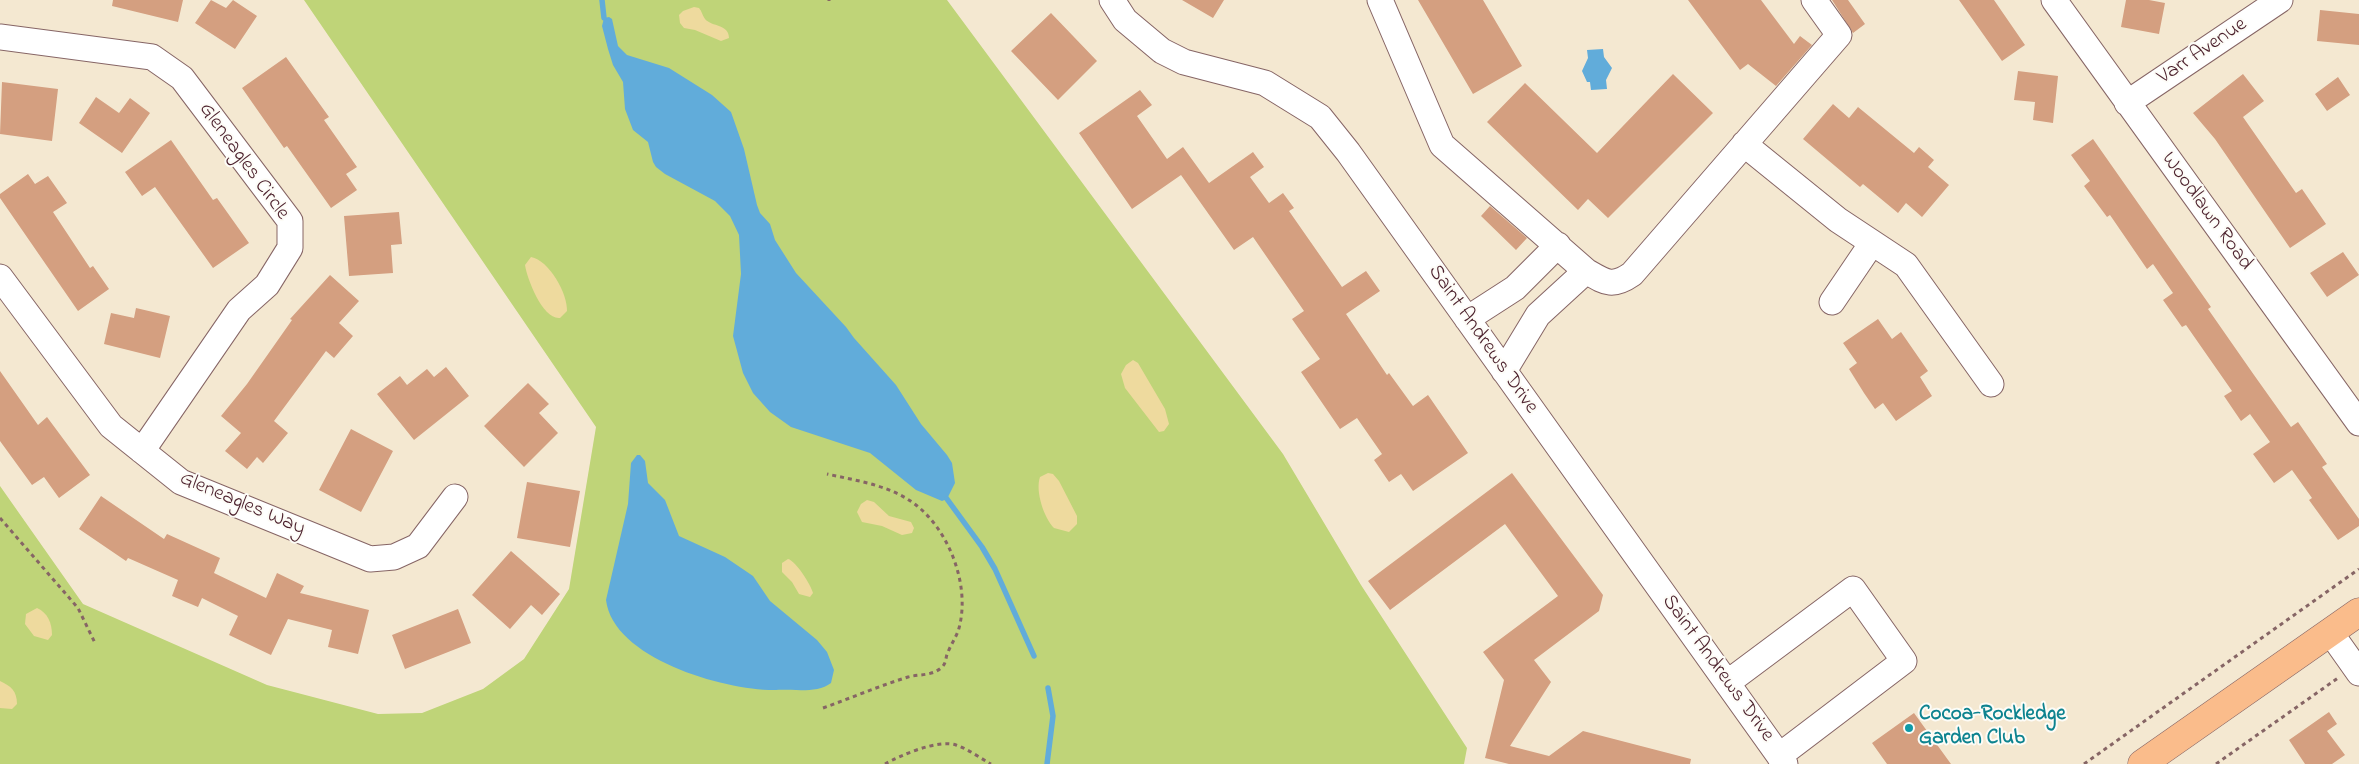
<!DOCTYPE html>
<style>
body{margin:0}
canvas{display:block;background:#f4e8d1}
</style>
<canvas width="2359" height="764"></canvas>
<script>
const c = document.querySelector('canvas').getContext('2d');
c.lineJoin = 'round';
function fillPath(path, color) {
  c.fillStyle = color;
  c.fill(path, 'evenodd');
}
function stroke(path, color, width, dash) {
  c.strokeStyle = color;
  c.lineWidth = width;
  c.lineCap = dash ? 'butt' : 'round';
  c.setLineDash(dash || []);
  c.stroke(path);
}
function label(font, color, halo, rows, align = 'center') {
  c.font = font + ' "Indie Flower",sans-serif';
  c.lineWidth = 4;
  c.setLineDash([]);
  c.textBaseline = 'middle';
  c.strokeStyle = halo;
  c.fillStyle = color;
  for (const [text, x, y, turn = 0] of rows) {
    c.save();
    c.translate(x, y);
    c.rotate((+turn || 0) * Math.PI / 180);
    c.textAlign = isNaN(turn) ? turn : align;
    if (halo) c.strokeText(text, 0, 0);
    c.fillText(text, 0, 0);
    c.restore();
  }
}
fillPath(new Path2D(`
 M304 0H947L1283 454 1361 585 1467 748 1464 764H0V486L83 604 267 685 378 714 422 713 483 689 524 659 569 589 596 427Z`), '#bfd478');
fillPath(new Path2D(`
 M694 7 699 8C702 11 702 15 705 19 712 27 729 24 729 38L721 41 695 30 684 28 680 23 679 15 683 11Z
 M531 257C549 260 568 294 567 311L560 318C543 320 527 279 525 265Z
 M1133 360 1138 363 1165 409 1169 424 1164 431 1159 432 1125 388 1121 374 1126 365Z
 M1048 473 1053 474 1059 481 1077 516V524L1069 532 1054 528C1044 518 1035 491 1040 477Z
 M867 500 874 502 889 516 911 522 914 528 912 533 902 535 882 526 862 522 857 512 861 504Z
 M788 559C796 561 811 585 813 593L810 597 799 594 792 582 782 572V563Z
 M37 608C48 613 52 623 52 635L48 640 34 636 25 624 26 614Z
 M0 681C11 686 17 691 17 704L12 709 0 708Z`), '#eeda9e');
fillPath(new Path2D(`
 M609 17 612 19 618 46 627 55 669 68 712 95 731 112 744 149 757 205 760 213 770 224 775 240 796 273 846 327 854 338 896 385 921 424 947 455 952 463 955 483 947 499 942 501 916 490 870 453 791 427 770 412 753 393 743 373 733 336 741 274 739 235 730 216 715 201 665 174 656 167 653 162 648 142 633 130 625 109 623 82 613 65 608 49 602 26 604 18Z
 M1603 49 1604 57 1612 68 1606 80 1607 89 1591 90 1590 82H1587L1582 71 1588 58 1587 50Z
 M637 455H640L645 461 648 483 665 500 679 536 725 557 753 576 770 601 817 640 827 652 834 670 831 683C817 694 793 689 776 690 726 691 613 659 606 600L628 504 631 463Z`), '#61acda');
stroke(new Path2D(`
 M602 0 604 18
 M947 499 982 547 995 569 1034 656
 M1047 764 1053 716 1048 688`), '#61acda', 5.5);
fillPath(new Path2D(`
 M113 0H183L178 22 112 6Z
 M211 0 226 8 233 0 257 16 235 49 195 23Z
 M1182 0H1224L1213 18Z
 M1418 0H1483L1522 66 1473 94Z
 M1688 0H1761L1794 44 1800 36 1812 45 1776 86 1748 64 1740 70Z
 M1832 0H1848L1865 24 1853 33Z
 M1959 0H1994L2025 45 2002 61Z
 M2126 0H2149L2165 3 2159 34 2121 27Z
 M2320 10 2359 14V45L2317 41Z
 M1051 13 1097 61 1058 100 1011 51Z
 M286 57 329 117 324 120 357 167 346 174 357 190 331 208 287 146 284 148 242 88Z
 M2018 71 2058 76 2053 123 2033 120 2035 102 2014 100Z
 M1673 74 1713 113 1608 218 1588 199 1578 210 1487 122 1525 83 1597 153Z
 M2243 74 2264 101 2243 117 2296 193 2302 189 2326 224 2290 248 2215 139 2193 113Z
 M2338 77 2350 95 2327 111 2315 94Z
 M2 82 58 89 52 141 0 134Z
 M1140 90 1152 105 1137 116 1167 159 1183 147 1209 183 1253 152 1264 167 1250 177 1269 203 1283 193 1294 208 1289 211 1342 287 1366 271 1380 291 1346 314 1387 375 1389 373 1413 406 1428 395 1468 453 1413 491 1401 474 1389 482 1374 460 1382 454 1357 418 1340 429 1301 372 1320 359 1292 319 1304 311 1253 237 1234 250 1181 175 1132 209 1079 133Z
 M96 97 119 113 130 98 150 113 122 153 79 123Z
 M1833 104 1849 118 1858 107 1914 153 1919 147 1934 160 1928 167 1949 185 1922 217 1906 203 1898 213 1863 184 1860 187 1803 139Z
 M2093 139 2211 307 2208 309 2254 375 2291 427 2298 422 2327 464 2322 467 2359 519V526L2338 540 2309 500 2312 498 2292 470 2274 483 2253 454 2270 442 2250 414 2241 421 2224 396 2232 391 2186 325 2182 327 2163 300 2173 293 2153 264 2147 269 2110 215 2107 217 2084 186 2090 181 2071 155Z
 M171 140 213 200 217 198 249 243 213 268 155 187 142 196 125 172Z
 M28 174 35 184 48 176 67 203 53 212 90 268 93 266 109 289 78 311 0 198V194Z
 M1490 206 1527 238 1516 250 1481 216Z
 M399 212 402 244 391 245 393 273 349 276 344 216Z
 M2343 252 2359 275 2327 297 2310 273Z
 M330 275 359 301 339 323 353 336 334 358 326 351 274 421 288 433 263 463 257 457 247 469 225 451 241 433 221 416 247 384 292 320 290 319Z
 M136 308 170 316 160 358 104 344 111 313 134 318Z
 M1878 319 1892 339 1901 332 1928 371 1920 377 1932 396 1896 421 1883 403 1875 409 1864 393 1849 369 1857 363 1843 343Z
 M446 367 469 396 414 440 377 394 400 376 407 385 427 369 434 377Z
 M0 371 38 425 47 417 90 475 59 498 44 477 32 485 0 441Z
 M528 383 549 404 539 413 558 433 524 467 484 426Z
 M351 429 393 451 361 512 319 490Z
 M1512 473 1603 595 1599 611 1534 660 1551 682 1510 746 1549 756 1583 731 1691 759 1690 764H1509L1485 758 1504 680 1483 652 1558 596 1505 524 1390 610 1368 581Z
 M527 482 580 491 570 547 517 538Z
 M101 496 164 539 167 534 220 558 214 573 266 598 277 573 304 586 300 593 369 610 358 654 328 647 332 630 288 619 271 655 229 635 238 616 202 598 198 607 172 596 178 580 128 558 126 561 79 529Z
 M511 551 560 594 542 615 531 605 510 629 472 595Z
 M458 609 471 643 405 669 392 635Z
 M2329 712 2337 724 2327 731 2345 755 2332 764H2305L2289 740Z
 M1914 713 1951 764H1887L1872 743Z`), '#d49f80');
const minor = new Path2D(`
 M1112 0 1125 20 1162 51 1184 62 1265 83 1320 117 1348 152 1785 764
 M1380 0 1442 145 1586 271C1605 282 1612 288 1632 274L1839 35 1814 0
 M2054 0 2359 423
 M0 37 152 57 182 78 290 221V248L267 285 239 310 142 451
 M2127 103 2280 0
 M1744 144 1838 220 1906 265 1991 384
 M0 277 111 426 181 482 370 559 394 557 418 546 455 497
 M1832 302 1872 243
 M1467 319 1515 288 1558 245
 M1504 371 1538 315 1586 271
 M2330 632 2359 673
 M1727 683 1853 589 1904 661 1779 756`);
const major = new Path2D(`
 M2142 764 2359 612`);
stroke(minor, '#866565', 27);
stroke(major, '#866565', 29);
stroke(new Path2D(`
 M829 1V0
 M0 518 78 608 95 643
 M823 708C851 698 879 686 908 677 919 674 932 676 941 668 947 663 945 658 948 652 952 642 958 635 960 624 969 583 949 531 916 505 890 485 858 481 827 474
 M885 764C901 755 938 739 956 745 968 749 980 758 991 764
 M2084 764 2359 569
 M2216 764 2338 678`), '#866565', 3, [4, 4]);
stroke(minor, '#fff', 25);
stroke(major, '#fabc8b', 28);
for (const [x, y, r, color] of [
 [1909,728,5,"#0f9aa8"]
]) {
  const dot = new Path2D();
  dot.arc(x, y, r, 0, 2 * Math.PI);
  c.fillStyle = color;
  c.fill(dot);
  stroke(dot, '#fdfcf7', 2);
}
label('21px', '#4a1f2b', '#fdfcf7', [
 ["Varr Avenue",2203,52,-34],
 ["Gleneagles Circle",243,162,54],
 ["Woodlawn Road",2206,212,54],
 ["Saint Andrews Drive",1482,340,55],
 ["Gleneagles Way",242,505,23],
 ["Saint Andrews Drive",1717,669,54]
]);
label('bold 21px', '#0d838f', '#fdfcf7', [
 ["Cocoa-Rockledge",1919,716],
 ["Garden Club",1919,740]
], 'left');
</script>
